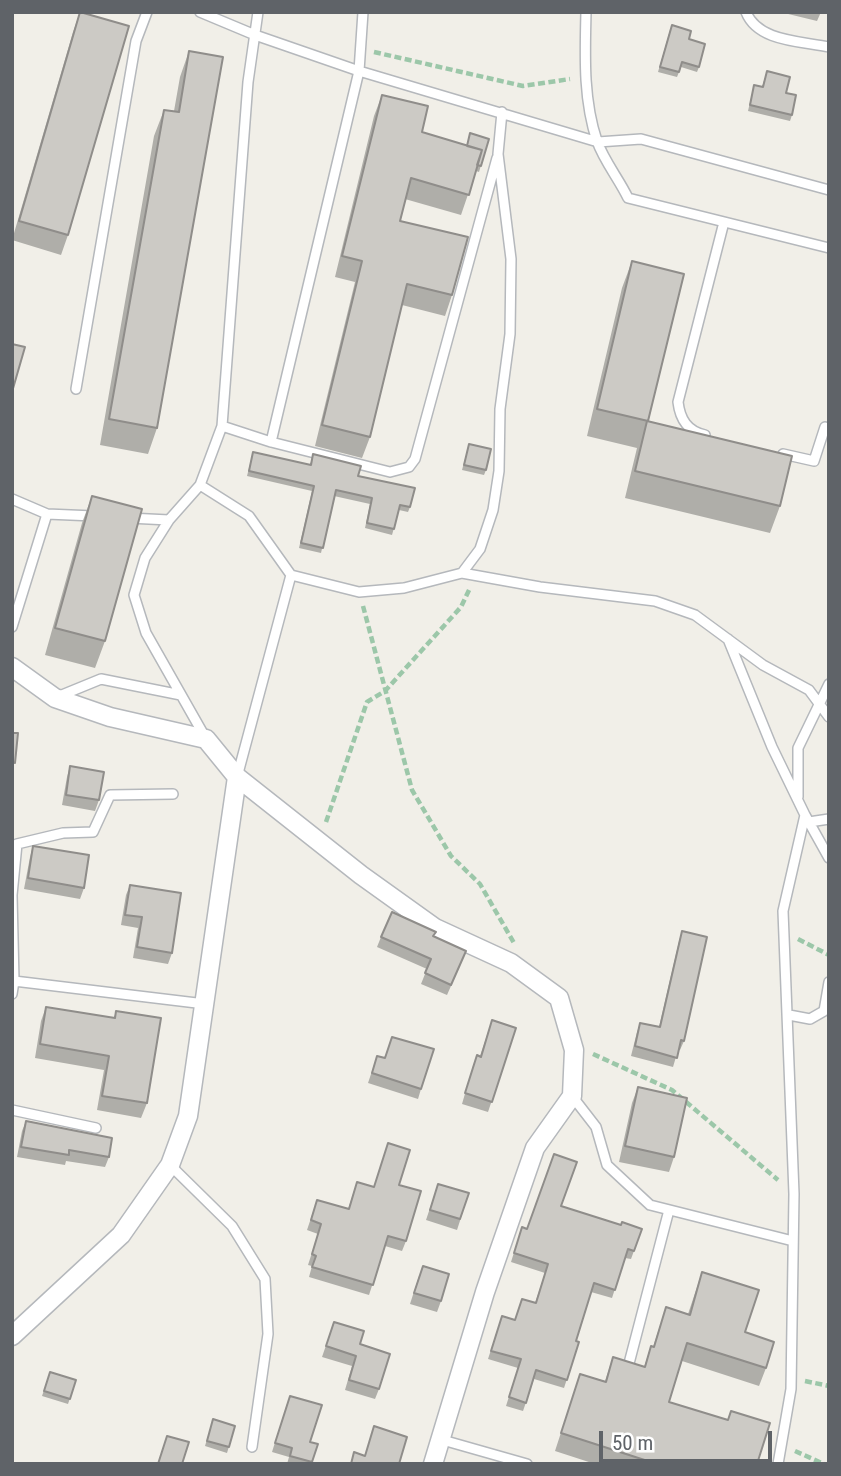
<!DOCTYPE html>
<style>
body{margin:0}
#map{position:relative;width:841px;height:1476px;overflow:hidden;background:#f1efe8;font-family:"Roboto Condensed",sans-serif}
canvas{display:block}
.frame{position:absolute;inset:0;border:14px solid #5f6368;pointer-events:none}
.scale{position:absolute;left:599px;top:1431px;width:173px;height:32px;box-sizing:border-box;border:4px solid #5f6368;border-top:0;padding-left:9px;font-size:21px;line-height:24px;white-space:nowrap;color:#5f6368;-webkit-text-stroke:5px #fff;paint-order:stroke}
</style>
<div id="map">
<canvas width="841" height="1476"></canvas>
<div class="frame"></div>
<div class="scale">50 m</div>
</div>
<script>
const c = document.querySelector('canvas').getContext('2d');
c.lineJoin = 'round';
function stroke(path, color, width, dash) {
  c.strokeStyle = color;
  c.lineWidth = width;
  c.lineCap = dash ? 'butt' : 'round';
  c.setLineDash(dash || []);
  c.stroke(path);
}
function fillPath(path, color) {
  c.fillStyle = color;
  c.fill(path, 'evenodd');
}
const service = new Path2D(`
 M200 12 255 35 359 71 598 142 641 139 829 190
 M586 12C585 55 583 99 597 141 604 161 619 179 628 198L829 248
 M746 12C758 42 801 41 829 47
 M76 389 136 41 147 12
 M222 426 271 442 390 472 409 467 415 459 497 158
 M705 435C687 431 680 419 678 402L724 222
 M271 442 359 71 363 12
 M783 454 814 461 825 427
 M200 485 249 516 291 575 237 777
 M12 499 47 514 94 516
 M129 518 169 520
 M462 573 540 587 655 601 695 615 763 665 809 690 829 717
 M291 575 359 592 404 588 462 573 480 549 493 510 499 471 500 409 510 334 511 259 498 154 502 112
 M12 627 47 514
 M728 639 772 747 805 815 783 911 794 1194 791 1389 778 1464
 M57 697 101 679 181 695
 M205 737 146 633 134 595 145 558 169 520 200 485 222 426 248 82 258 12
 M798 797V748L829 684
 M805 815 829 858
 M809 822 829 819
 M14 981 12 895 17 844 63 833 93 832 110 795 173 794
 M12 994 14 981 205 1004
 M789 1015 810 1019 824 1011 829 982
 M572 1096 596 1127 607 1165 650 1205 793 1241
 M12 1110 96 1128
 M170 1165 232 1226 265 1279 268 1334 252 1447
 M627 1371 669 1210
 M439 1439 527 1464`);
const minor = new Path2D(`
 M12 667 55 698 110 717 206 739 237 777 361 875 435 928 511 963 559 998 574 1050 572 1096 535 1148 485 1292 433 1464
 M12 1336 121 1235 170 1165 188 1116 237 777`);
stroke(service, '#b5b8bc', 12);
stroke(minor, '#b5b8bc', 21);
stroke(new Path2D(`
 M374 52 523 86 570 79
 M363 606 412 790 451 856 480 884 514 943
 M326 822 367 702 385 691 461 607 470 588
 M798 939 829 955
 M593 1054 672 1090 778 1180
 M805 1381 829 1386
 M795 1451 824 1464`), '#9cc7a9', 4.5, [7, 3.5]);
stroke(service, '#fff', 9);
stroke(minor, '#fff', 18);
fillPath(new Path2D(`
 M80 12 68 235 61 255 12 240 73 32Z
 M780 12H821L817 21Z
 M670 30 689 39 699 67 697 72 681 67 677 77 658 72Z
 M189 51 157 428 148 454 100 445 154 136 164 110 174 111 180 77Z
 M767 71 786 93 792 115 790 121 748 111 754 85 762 87Z
 M382 95 422 132 466 146 489 139 479 172 476 171 461 215 405 199 400 221 452 295 445 316 402 305 370 437 362 458 315 446 355 282 335 277 374 116Z
 M632 261 648 421 780 506 770 533 625 498 637 448 587 436 622 288Z
 M469 444 486 470 484 475 462 470Z
 M253 452 310 465 313 454 358 476 410 507 408 512 399 510 392 535 365 528 370 504 334 496 321 553 299 548 312 491 247 476Z
 M92 496 105 641 95 668 45 655 82 523Z
 M70 766 99 800 95 811 62 805 67 777Z
 M33 846 84 888 80 899 24 889 30 857Z
 M130 885 172 953 168 964 133 958 138 928 121 925 126 895Z
 M682 931 684 1041 680 1050H678L673 1067 631 1056 637 1032 640 1023 659 1027 679 941Z
 M434 936 462 961 447 995 421 984 427 969 377 947 381 937Z
 M46 1007 114 1018 116 1011 147 1103 141 1118 97 1110 104 1070 35 1058 41 1021Z
 M492 1020 516 1028 488 1112 462 1104 473 1066 477 1055 480 1056Z
 M377 1056 421 1089 418 1099 368 1083Z
 M638 1087 674 1157 669 1172 619 1162 632 1103Z
 M26 1121 109 1157 105 1167 66 1161 65 1165 17 1157 22 1131Z
 M388 1143 399 1185 406 1241 402 1251 385 1246 369 1295 309 1277 312 1266 308 1265 318 1234 307 1230 317 1200 348 1209 357 1182 374 1187Z
 M438 1184 469 1193 457 1230 426 1220Z
 M561 1206 621 1225 642 1229 631 1259 625 1258 612 1298 591 1292 576 1341 579 1342 564 1388 534 1379 523 1411 506 1406 518 1368 488 1359 502 1316 514 1320 535 1303 545 1273 511 1262 522 1227 527 1229Z
 M702 1272 745 1332 766 1368 759 1386 682 1361 669 1402 757 1464H595L555 1451 580 1374 605 1381 613 1357 644 1367 651 1346 653 1347 666 1307 688 1314Z
 M419 1276 441 1301 437 1312 410 1304Z
 M334 1322 360 1344 379 1389 375 1399 345 1390 352 1366 322 1357Z
 M50 1372 76 1380 68 1404 42 1396Z
 M287 1404 310 1442 318 1444 311 1464H287L289 1457 272 1452Z
 M213 1419 235 1426 227 1453 205 1446Z`), '#afaea9');
const building = new Path2D(`
 M80 12 129 26 68 235 19 221Z
 M672 25 691 31 689 39 705 44 699 67 682 62 679 72 660 67Z
 M189 51 223 57 157 428 109 419 164 110 179 112Z
 M767 71 790 77 786 93 796 95 792 115 750 105 754 85 763 87Z
 M382 95 428 106 422 132 482 150 469 195 411 178 400 221 468 237 452 295 407 284 370 437 322 425 362 261 342 256Z
 M470 133 489 139 481 166 477 165 482 150 467 146Z
 M632 261 684 274 648 421 597 409Z
 M12 344 25 347 12 392Z
 M647 421 792 456 780 506 635 471Z
 M469 444 491 449 486 470 464 465Z
 M253 452 311 465 313 454 361 466 358 476 415 488 410 507 400 505 394 529 367 523 372 498 336 490 323 548 301 543 314 486 249 471Z
 M92 496 142 509 105 641 55 628Z
 M12 733H18L15 763 12 762Z
 M70 766 104 772 99 800 66 795Z
 M33 846 89 855 84 888 28 878Z
 M130 885 181 893 172 953 137 947 142 917 125 915Z
 M392 912 436 932 433 936 466 951 451 985 425 973 431 959 381 937Z
 M682 931 707 937 684 1041 681 1040 677 1058 635 1046 640 1023 660 1027Z
 M46 1007 115 1018 116 1011 161 1018 147 1103 102 1096 109 1056 40 1044Z
 M492 1020 516 1028 492 1102 465 1093 477 1055 481 1057Z
 M392 1037 434 1049 421 1089 372 1073 377 1056 385 1058Z
 M638 1087 687 1098 674 1157 625 1146Z
 M26 1121 112 1138 109 1157 69 1150V1155L21 1147Z
 M388 1143 410 1150 399 1185 421 1191 406 1241 388 1236 373 1285 312 1267 316 1256 312 1254 321 1224 311 1220 317 1200 349 1209 357 1182 374 1187Z
 M554 1154 577 1162 561 1206 621 1225 622 1222 642 1229 634 1251 628 1249 615 1290 594 1283 576 1341 579 1342 567 1380 536 1370 526 1403 509 1397 521 1359 491 1351 502 1316 515 1320 522 1299 536 1303 548 1264 514 1253 522 1227 527 1229Z
 M438 1184 469 1193 460 1219 430 1210Z
 M423 1266 449 1274 441 1301 414 1293Z
 M702 1272 759 1290 745 1332 774 1342 766 1368 687 1343 669 1402 728 1420 731 1411 770 1423 757 1464H657L561 1433 580 1374 606 1382 613 1357 645 1367 651 1346 654 1347 666 1307 690 1315Z
 M334 1322 364 1331 360 1344 390 1354 379 1389 349 1380 356 1356 326 1346Z
 M50 1372 76 1380 70 1399 44 1391Z
 M290 1396 322 1405 310 1442 318 1444 312 1462 290 1456 292 1448 275 1443Z
 M213 1419 235 1426 229 1447 207 1441Z
 M374 1426 407 1437 399 1464H351L354 1452 365 1456Z
 M167 1436 189 1442 182 1464H158Z`);
fillPath(building, '#cccac5');
stroke(building, '#8f8d8a', 2);
</script>
